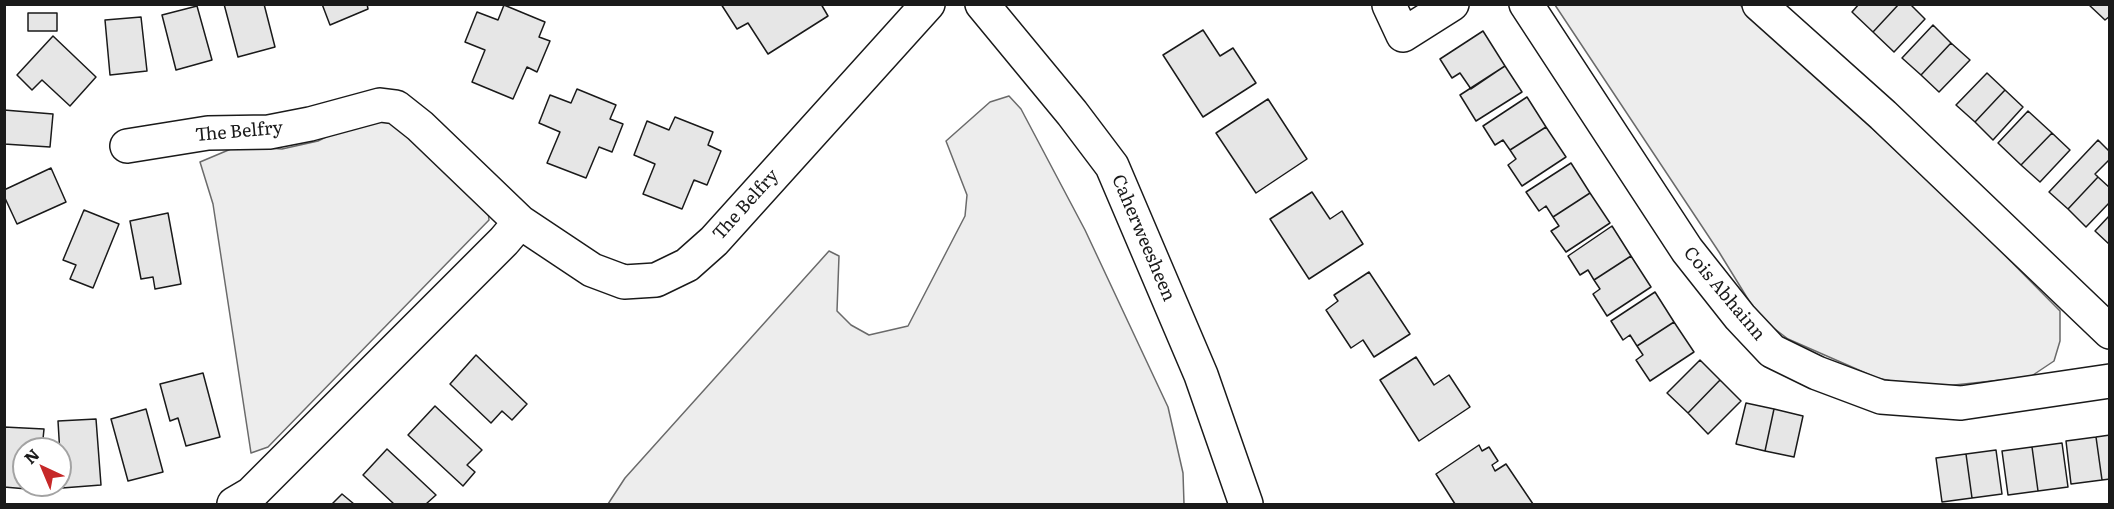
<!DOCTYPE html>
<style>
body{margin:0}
#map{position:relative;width:2114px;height:509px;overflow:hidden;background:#fff;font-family:Literata,serif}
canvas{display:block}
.frame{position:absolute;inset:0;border:6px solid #1a1a1a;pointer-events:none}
.north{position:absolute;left:12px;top:437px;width:60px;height:60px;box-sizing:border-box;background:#fff;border:2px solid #a3a3a3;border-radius:50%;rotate:316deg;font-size:16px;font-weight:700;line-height:24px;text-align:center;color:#1a1a1a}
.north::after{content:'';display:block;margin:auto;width:21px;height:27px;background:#c62828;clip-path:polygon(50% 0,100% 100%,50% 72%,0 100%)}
</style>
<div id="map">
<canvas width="2114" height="509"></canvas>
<div class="frame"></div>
<div class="north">N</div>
</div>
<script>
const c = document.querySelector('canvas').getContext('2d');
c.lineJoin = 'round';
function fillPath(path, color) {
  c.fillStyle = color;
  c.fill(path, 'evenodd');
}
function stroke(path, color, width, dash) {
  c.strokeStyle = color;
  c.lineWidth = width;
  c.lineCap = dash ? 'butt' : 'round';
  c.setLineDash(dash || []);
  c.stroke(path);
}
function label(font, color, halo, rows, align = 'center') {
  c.font = font + ' Literata,serif';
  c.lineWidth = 4.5;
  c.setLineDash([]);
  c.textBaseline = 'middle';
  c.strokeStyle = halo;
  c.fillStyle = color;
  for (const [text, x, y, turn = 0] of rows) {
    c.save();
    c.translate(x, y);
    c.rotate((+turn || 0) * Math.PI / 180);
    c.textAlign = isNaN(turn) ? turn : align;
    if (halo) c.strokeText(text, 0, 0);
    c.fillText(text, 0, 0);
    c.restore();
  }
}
const green = new Path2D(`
 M1555 5H1740L1966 216 2060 311V341L2054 361 2030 377 1926 388 1877 378 1788 339 1759 317 1719 252Z
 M1009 96 1021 109 1085 230 1168 407 1183 473 1184 504H608L625 478 829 251 839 256 837 311 851 325 869 335 908 326 965 216 967 195 946 141 990 102Z
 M384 114 488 211 489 220 268 447 251 453 213 204 200 162 238 146 282 149 318 141 354 123Z`);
fillPath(green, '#ededed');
stroke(green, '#6a6a6a', 1.5);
const building = new Path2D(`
 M224 4H264L275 47 238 57Z
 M322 4H367L368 9 330 25Z
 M721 4H821L828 16 768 54 748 23 737 29Z
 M1859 4H1899L1873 32 1852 12Z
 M1899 4H1910L1925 19 1894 52 1873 32Z
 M2088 4H2110V16L2105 20Z
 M504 5 545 22 539 37 550 41 537 72 527 67 513 99 472 82 485 50 465 42 477 12 498 20Z
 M197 6 212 60 176 70 162 15Z
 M28 13H57V31H28Z
 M141 17 147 71 110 75 105 20Z
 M1933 25 1951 43 1921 75 1902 58Z
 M1203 30 1220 56 1233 48 1256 83 1203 117 1163 55Z
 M1483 31 1505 66 1471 89 1460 73 1452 78 1440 59Z
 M53 36 96 77 70 106 42 80 32 90 17 75Z
 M1951 43 1970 60 1939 92 1921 75Z
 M1505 66 1522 92 1476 121 1460 95Z
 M1987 73 2005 90 1975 122 1956 105Z
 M577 89 616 105 610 119 623 124 612 152 599 147 586 178 547 163 560 132 539 123 550 95 571 103Z
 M2005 90 2023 107 1993 140 1975 122Z
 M1527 97 1546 127 1510 150 1503 140 1495 145 1483 126Z
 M1268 99 1307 159 1256 193 1216 133Z
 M4 110 53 114 50 147 4 144Z
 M2028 111 2052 133 2021 165 1998 143Z
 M675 117 713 132 708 145 721 151 707 185 694 180 682 209 643 194 655 164 634 155 647 121 669 130Z
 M1546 127 1566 157 1522 186 1508 165 1516 159 1510 150Z
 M2052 133 2070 150 2040 182 2021 165Z
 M2098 140 2110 152V159L2095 174 2098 177 2068 209 2049 192Z
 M1571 163 1590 193 1553 217 1546 206 1539 211 1526 192Z
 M51 168 66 202 17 224 4 196V190Z
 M2098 177 2110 188V202L2086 227 2068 209Z
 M1312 192 1330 219 1342 211 1363 244 1309 279 1270 219Z
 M1590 193 1610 223 1566 252 1551 231 1559 226 1553 217Z
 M84 210 119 224 93 288 70 279 76 265 63 260Z
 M168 213 181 284 155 289 153 277 141 279 130 221Z
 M2110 215V245L2095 231Z
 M1612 226 1631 256 1594 280 1588 270 1580 275 1568 256Z
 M1631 256 1651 287 1607 316 1593 294 1600 289 1594 280Z
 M1369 272 1410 334 1374 357 1363 340 1351 348 1326 310 1338 301 1334 295Z
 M1655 292 1674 322 1637 346 1630 335 1623 340 1611 321Z
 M1674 322 1694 352 1650 381 1636 360 1643 355 1637 346Z
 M476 355 527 404 512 420 502 411 491 423 450 384Z
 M1416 357 1434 385 1449 375 1470 407 1419 441 1380 380Z
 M1700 360 1720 380 1688 413 1667 393Z
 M203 373 220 437 186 446 178 418 170 421 160 384Z
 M1720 380 1741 401 1708 434 1688 413Z
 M1746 403 1774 409 1765 451 1736 444Z
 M435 406 482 450 467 465 475 472 463 486 408 435Z
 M146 409 163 472 128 481 111 419Z
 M1774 409 1803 416 1794 457 1765 451Z
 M96 419 101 485 62 488 58 421Z
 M4 427 44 429 42 449H24V485H39V490L4 487Z
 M2110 435V479L2102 480 2096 437Z
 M2096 437 2102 480 2071 484 2066 441Z
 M2062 443 2068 487 2038 491 2032 447Z
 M1479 445 1482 451 1489 447 1498 461 1492 465 1495 471 1506 464 1533 504H1455L1436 474Z
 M2032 447 2038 491 2008 495 2002 451Z
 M387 449 436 495 426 504H394L363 475Z
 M1996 450 2002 494 1972 498 1966 454Z
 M1966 454 1972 498 1942 502 1936 458Z
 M342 494 354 504H332Z`);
fillPath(building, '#e6e6e6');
stroke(building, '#1a1a1a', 1.5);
const minor = new Path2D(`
 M982 4 1072 113 1112 166 1201 375 1246 504
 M1526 4 1687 250 1740 317 1772 351 1817 373 1881 397 1961 403 2110 381
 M1759 4 1883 115 2110 332
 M1389 5 1403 35 1452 4
 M127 146 208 133 269 132 310 124 380 105 396 107 420 126 520 222
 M234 504 251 494 504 241 520 222 592 270 624 282 656 280 687 265 714 241 928 4`);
stroke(minor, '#1a1a1a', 36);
stroke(minor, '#fff', 33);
label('18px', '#1a1a1a', '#fff', [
 ["The Belfry",239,132,-5],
 ["The Belfry",746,205,-48],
 ["Caherweesheen",1143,238,67],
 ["Cois Abhainn",1724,294,50]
]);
</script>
